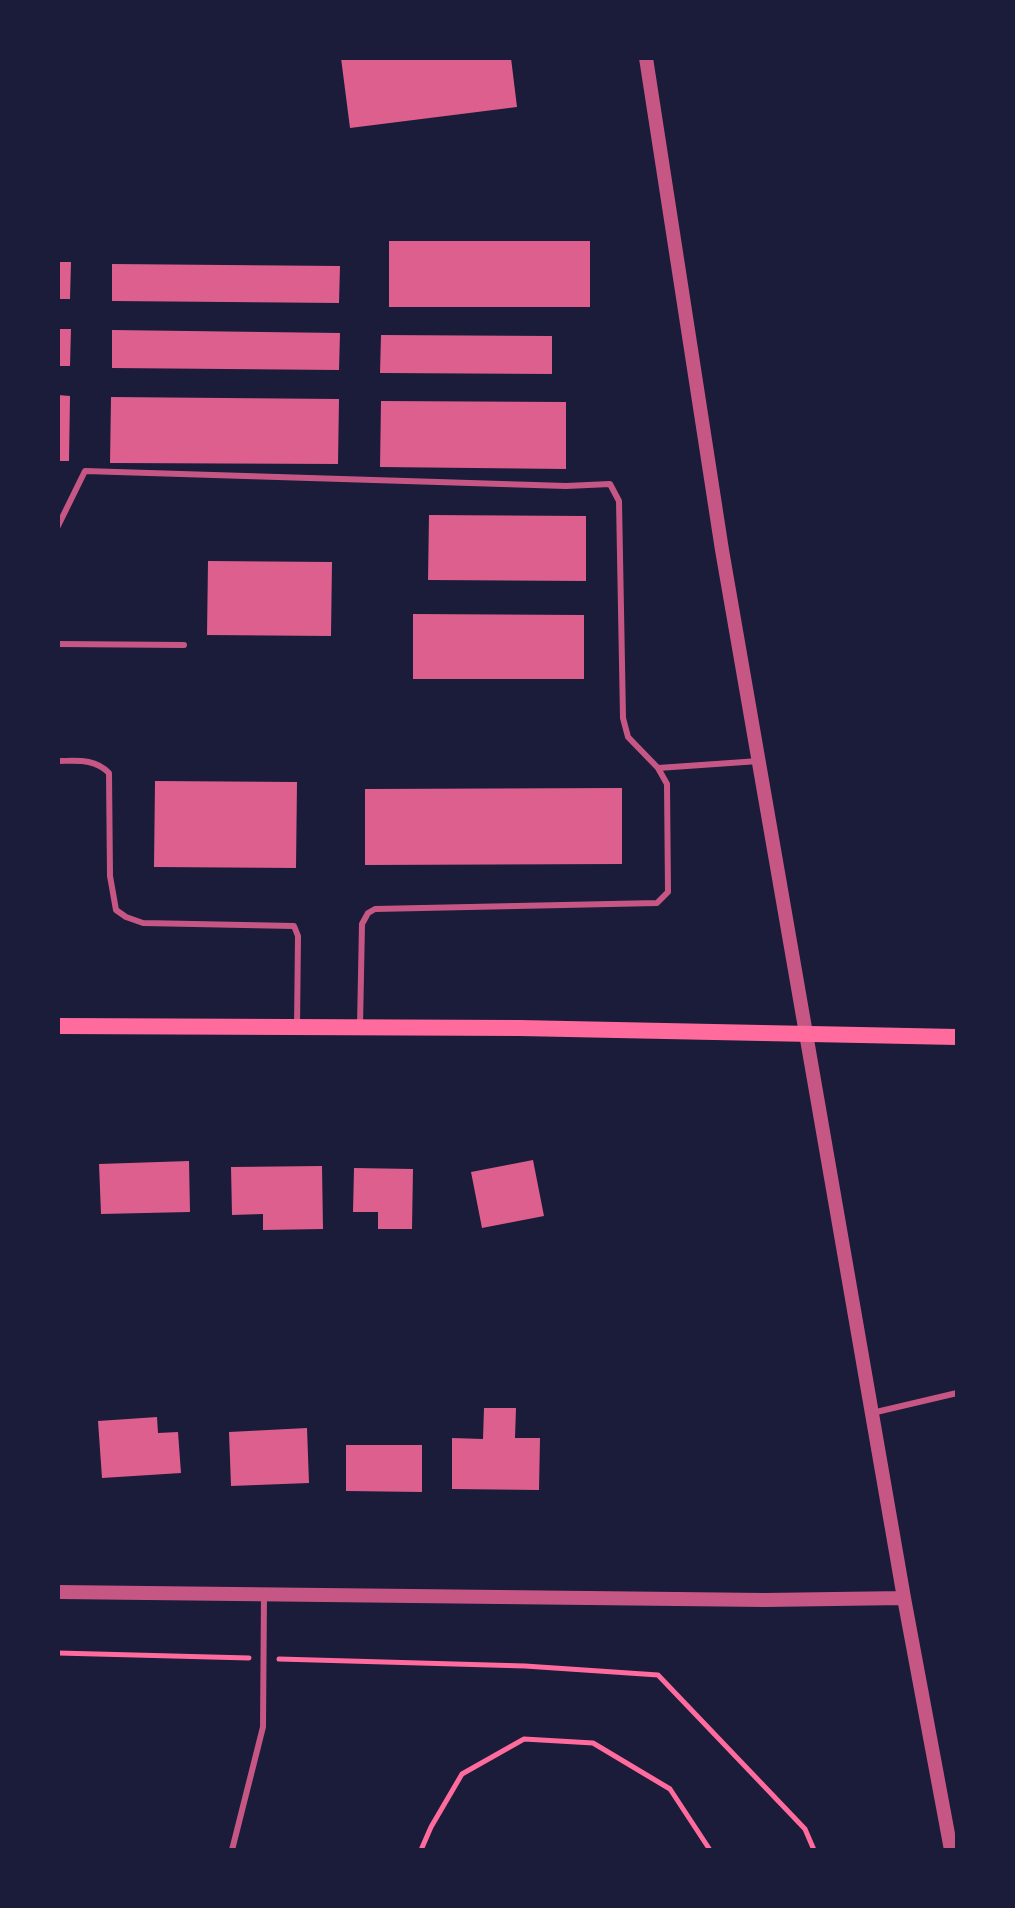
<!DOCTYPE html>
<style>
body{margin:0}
#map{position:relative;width:1015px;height:1908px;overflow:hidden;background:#1b1b3a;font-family:"Libre Baskerville",serif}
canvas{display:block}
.frame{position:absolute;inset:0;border:60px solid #1b1b3a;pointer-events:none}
</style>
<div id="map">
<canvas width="1015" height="1908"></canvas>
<div class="frame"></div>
</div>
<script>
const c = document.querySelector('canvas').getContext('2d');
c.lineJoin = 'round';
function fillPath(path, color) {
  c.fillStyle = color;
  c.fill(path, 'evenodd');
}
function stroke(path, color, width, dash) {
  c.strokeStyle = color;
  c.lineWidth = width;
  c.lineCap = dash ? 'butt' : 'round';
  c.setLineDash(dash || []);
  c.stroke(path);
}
fillPath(new Path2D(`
 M341 58H511L517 107 350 128Z
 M389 241H590V307H389Z
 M58 262H71L70 299H58Z
 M112 264 340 266 339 303 112 301Z
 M58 329H71L70 366H58Z
 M112 330 340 333 339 370 112 368Z
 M381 335 552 336V374L380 373Z
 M58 395 70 396 69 461H58Z
 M111 397 339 399 338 464 110 463Z
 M381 401 566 402V469L380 467Z
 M429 515 586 516V581L428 580Z
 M208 561 332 562 331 636 207 635Z
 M413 614 584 615V679H413Z
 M155 781 297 782 296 868 154 867Z
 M622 788V864L365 865V789Z
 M533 1160 544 1216 482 1228 471 1172Z
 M189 1161 190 1212 101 1214 99 1164Z
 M322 1166 323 1229 263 1230V1214L232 1215 231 1167Z
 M354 1168 413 1169 412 1229H378V1212H353Z
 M484 1408H516L515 1438H540L539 1490 452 1489V1438L483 1439Z
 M157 1417 158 1433 178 1432 181 1473 102 1478 98 1421Z
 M307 1428 309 1483 231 1486 229 1432Z
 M346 1445H422V1492L346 1491Z`), '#dd5f8e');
stroke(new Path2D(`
 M58 1653 249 1658
 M279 1659 525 1666 658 1675 805 1829 814 1850
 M421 1850 431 1827 462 1774 524 1739 593 1743 670 1789 710 1850`), '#ff6b9d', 5);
stroke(new Path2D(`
 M58 526 85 471 566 486 610 484 619 501 623 718 628 737 658 768 667 784 668 892 657 903 375 909 368 913 362 924 360 1026
 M58 644 184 645
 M58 761C77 761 94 758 109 773L110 876 116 910 126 917 143 923 294 926 298 936 297 1027
 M658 768 759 761
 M872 1413 957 1393
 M232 1850 263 1727 264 1594`), '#c65784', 6);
stroke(new Path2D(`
 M646 58 722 550 904 1598 951 1850
 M58 1592 765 1600 904 1598`), '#c65784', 14);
stroke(new Path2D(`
 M58 1026 519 1028 957 1037`), '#ff6b9d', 16);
</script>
